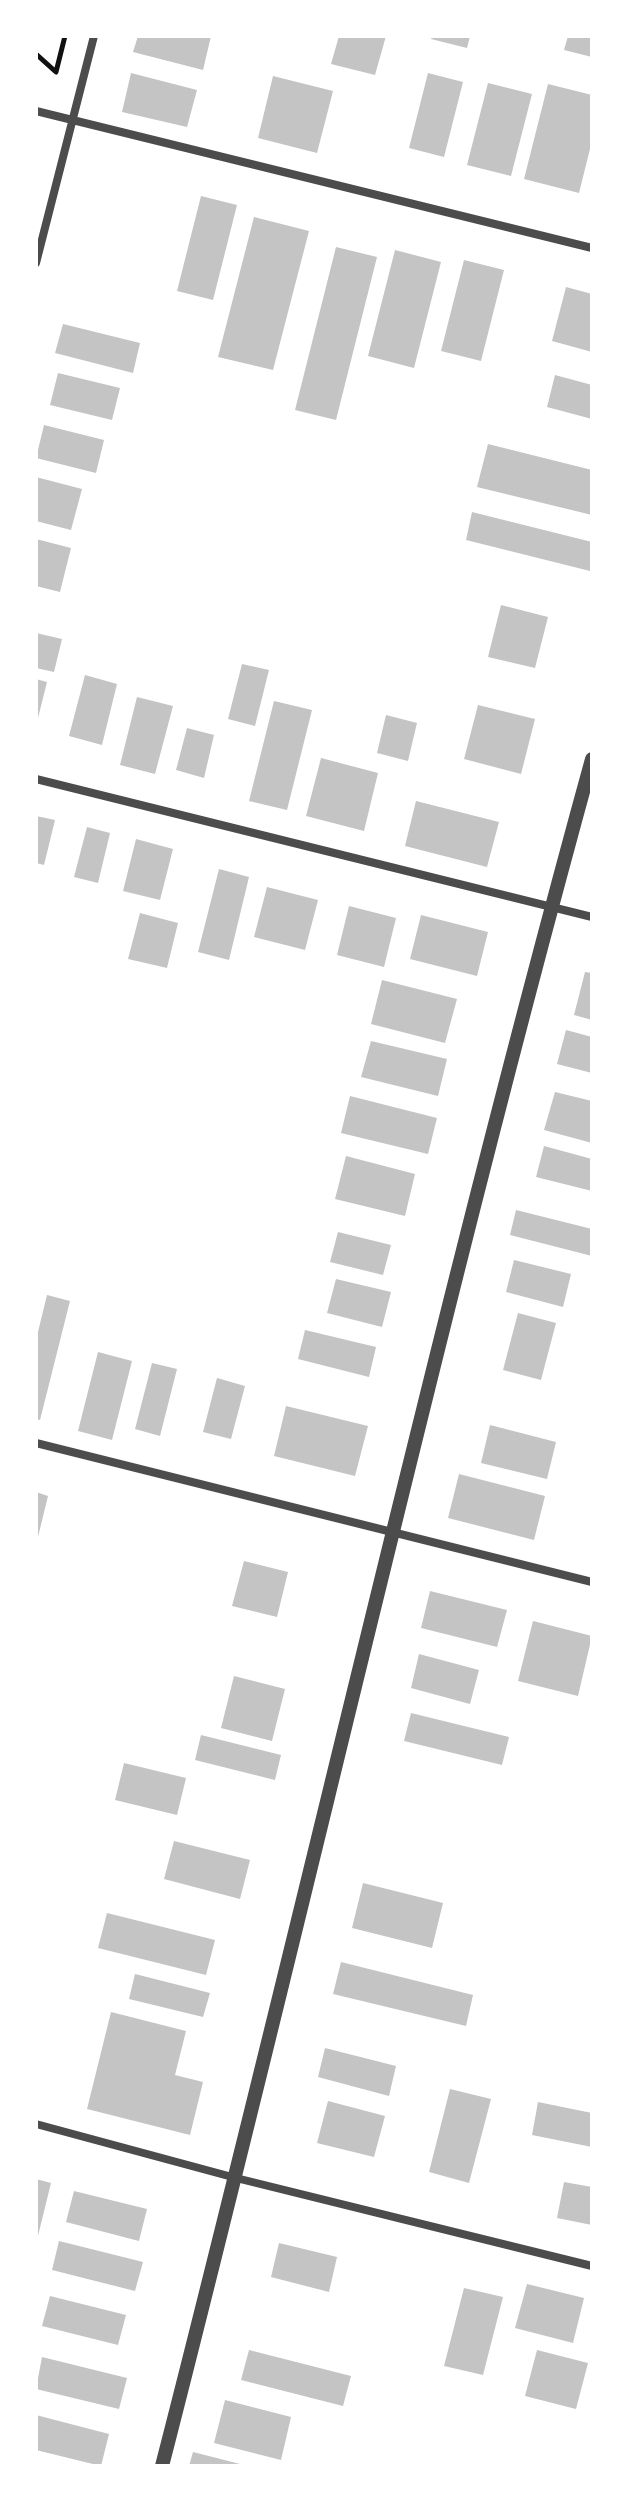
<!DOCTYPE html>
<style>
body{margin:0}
#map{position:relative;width:628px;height:2502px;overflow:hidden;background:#fff;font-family:Figtree,sans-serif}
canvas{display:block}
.frame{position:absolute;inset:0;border:38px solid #fff;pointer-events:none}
</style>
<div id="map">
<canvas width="628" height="2502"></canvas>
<div class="frame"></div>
</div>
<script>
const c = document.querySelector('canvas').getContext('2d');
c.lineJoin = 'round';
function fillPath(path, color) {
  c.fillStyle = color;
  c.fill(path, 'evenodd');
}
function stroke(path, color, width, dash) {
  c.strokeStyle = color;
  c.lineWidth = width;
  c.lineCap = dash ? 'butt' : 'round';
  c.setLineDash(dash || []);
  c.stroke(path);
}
fillPath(new Path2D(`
 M138 36H211L203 70 133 52Z
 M339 36H386L375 75 331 64Z
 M432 36H470L467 48 431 39Z
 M568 36H592V57L564 50Z
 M131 73 197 90 187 127 122 112Z
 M428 73 463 82 444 157 409 148Z
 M273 76 333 91 317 153 258 138Z
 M488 83 532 94 511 176 467 165Z
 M548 84 592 95V141L579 193 524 179Z
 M201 196 237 205 213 300 177 291Z
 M254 217 309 231 273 370 218 357Z
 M336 247 377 257 336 420 295 410Z
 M395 250 441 262 414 368 368 356Z
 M464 260 504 270 481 361 441 351Z
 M566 287 592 294V352L552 341Z
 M63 324 140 343 133 373 55 353Z
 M58 373 120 388 112 420 50 405Z
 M555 375 592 385V419L547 407Z
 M44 425 104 440 96 473 36 458Z
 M488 444 592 470V515L477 487Z
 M36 477 82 489 71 530 36 521Z
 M472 512 592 542 590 571 466 540Z
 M36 539 71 548 60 592 36 586Z
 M501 605 548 617 535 668 488 657Z
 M36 633 62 639 54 672 36 668Z
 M242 664 269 670 255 726 228 719Z
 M85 675 117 684 102 745 69 736Z
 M36 679 47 682 37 722H36Z
 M137 697 173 706 155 774 120 765Z
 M274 701 312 710 287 810 249 801Z
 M478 705 535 719 521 774 464 759Z
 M386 715 417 723 408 761 377 753Z
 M187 728 214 735 204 778 176 770Z
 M321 758 378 773 364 831 306 816Z
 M416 801 499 822 487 867 405 846Z
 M36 816 55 820 44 865 36 863Z
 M87 827 110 833 98 883 74 877Z
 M136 839 173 849 160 900 123 891Z
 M219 869 249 877 229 960 198 952Z
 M267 887 318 900 305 950 254 937Z
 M349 906 396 918 384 967 337 955Z
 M140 913 178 923 167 968 128 959Z
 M421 915 488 932 477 976 410 959Z
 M585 972 592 973V1020L574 1015Z
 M382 980 457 999 445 1043 371 1024Z
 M566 1030 592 1037V1073L557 1064Z
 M371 1041 447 1059 438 1096 361 1077Z
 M555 1092 592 1101V1143L544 1130Z
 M350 1096 437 1118 428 1154 341 1133Z
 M544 1146 592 1159V1191L536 1177Z
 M346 1156 415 1174 405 1216 335 1199Z
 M516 1210 592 1229V1256L510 1235Z
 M338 1232 391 1245 383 1275 330 1262Z
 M514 1260 571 1274 563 1307 506 1292Z
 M336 1279 391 1292 382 1327 327 1313Z
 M47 1295 70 1301 40 1420 36 1419V1340Z
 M518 1313 556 1323 541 1380 503 1370Z
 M305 1330 376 1347 369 1377 298 1359Z
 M98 1352 132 1361 112 1440 78 1431Z
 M152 1363 177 1369 160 1436 135 1429Z
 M217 1378 245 1386 231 1439 203 1432Z
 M286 1406 368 1426 355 1476 274 1456Z
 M490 1425 556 1442 547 1479 481 1463Z
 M459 1474 545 1496 534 1540 448 1518Z
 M36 1492 48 1496 37 1541 36 1540Z
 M244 1561 288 1572 277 1617 232 1606Z
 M430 1591 507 1610 497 1647 421 1628Z
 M533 1621 592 1636 578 1696 518 1681Z
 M419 1654 479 1670 470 1704 411 1688Z
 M234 1676 285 1689 272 1741 221 1728Z
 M411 1713 509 1737 502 1765 404 1741Z
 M201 1735 281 1755 275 1780 195 1760Z
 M124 1763 186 1778 177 1815 115 1800Z
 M174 1841 250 1860 240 1899 164 1879Z
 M363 1883 443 1903 432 1948 352 1928Z
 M107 1913 215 1940 206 1975 98 1948Z
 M341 1962 473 1995 466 2026 333 1994Z
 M135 1974 210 1993 203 2017 129 1999Z
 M111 2012 186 2031 175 2075 203 2082 190 2135 87 2109Z
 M325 2048 396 2066 389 2096 318 2077Z
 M450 2089 491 2099 469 2183 429 2172Z
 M328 2101 385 2116 374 2157 317 2143Z
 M538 2102 592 2113V2147L532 2135Z
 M36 2179 51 2183 37 2240H36Z
 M564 2182 592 2187V2225L557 2218Z
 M74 2191 147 2209 139 2241 66 2222Z
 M59 2241 143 2262 135 2291 52 2270Z
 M279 2243 337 2257 329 2292 271 2277Z
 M527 2284 584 2298 573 2343 515 2328Z
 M464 2288 503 2297 483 2375 444 2366Z
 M50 2296 126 2315 118 2345 42 2326Z
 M249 2350 351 2376 343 2406 241 2380Z
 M537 2350 588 2363 576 2409 525 2396Z
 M42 2357 127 2378 119 2409 36 2389Z
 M225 2400 291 2417 281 2460 214 2443Z
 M36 2415 109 2434 101 2466 36 2450Z
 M193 2452 244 2465V2466H189Z`), '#c4c4c4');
stroke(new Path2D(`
 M36 54 56 72 65 36`), '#111', 5);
stroke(new Path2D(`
 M36 111 592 248
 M36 263 94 36
 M36 779 592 917
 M36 1443 592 1582
 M36 2124 236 2178 592 2266`), '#4c4c4c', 8);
stroke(new Path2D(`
 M162 2466C308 1898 436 1325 592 759`), '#4c4c4c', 14);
</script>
